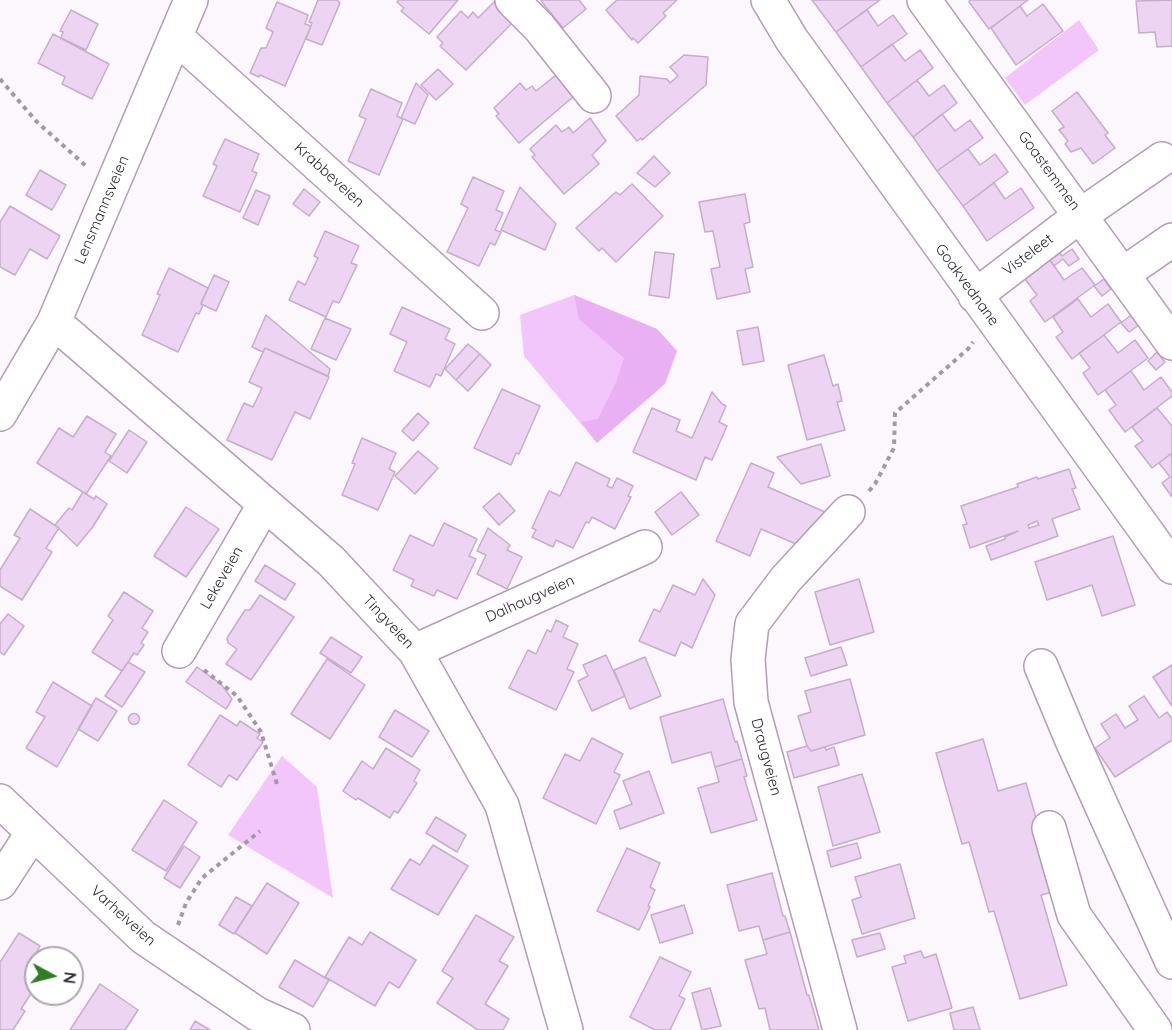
<!DOCTYPE html>
<style>
body{margin:0}
#map{position:relative;width:1172px;height:1030px;overflow:hidden;background:#fcf7fd;font-family:Quicksand,sans-serif}
canvas{display:block}
.north{position:absolute;left:24px;top:946px;width:60px;height:60px;box-sizing:border-box;background:#fff;border:2px solid #aba8ac;border-radius:50%;rotate:97deg;font-size:16px;font-weight:700;line-height:24px;text-align:center;color:#2e2530}
.north::after{content:'';display:block;margin:auto;width:21px;height:27px;background:#317d25;clip-path:polygon(50% 0,100% 100%,50% 72%,0 100%)}
</style>
<div id="map">
<canvas width="1172" height="1030"></canvas>
<div class="north">N</div>
</div>
<script>
const c = document.querySelector('canvas').getContext('2d');
c.lineJoin = 'round';
function fillPath(path, color) {
  c.fillStyle = color;
  c.fill(path, 'evenodd');
}
function stroke(path, color, width, dash) {
  c.strokeStyle = color;
  c.lineWidth = width;
  c.lineCap = dash ? 'butt' : 'round';
  c.setLineDash(dash || []);
  c.stroke(path);
}
function label(font, color, halo, rows, align = 'center') {
  c.font = font + ' Quicksand,sans-serif';
  c.lineWidth = 5;
  c.setLineDash([]);
  c.textBaseline = 'middle';
  c.strokeStyle = halo;
  c.fillStyle = color;
  for (const [text, x, y, turn = 0] of rows) {
    c.save();
    c.translate(x, y);
    c.rotate((+turn || 0) * Math.PI / 180);
    c.textAlign = isNaN(turn) ? turn : align;
    if (halo) c.strokeText(text, 0, 0);
    c.fillText(text, 0, 0);
    c.restore();
  }
}
fillPath(new Path2D(`
 M1079 20 1099 50 1025 105 1005 78Z
 M574 295 657 329 677 351 597 443 524 356 520 315Z
 M282 756 317 787 333 898 228 835Z`), '#f3c6fb');
fillPath(new Path2D(`
 M574 295 657 329 677 351 665 384 597 443 581 422 598 419 616 382 624 358 579 319Z`), '#e9b1f3');
const building = new Path2D(`
 M318 0H337L340 3 322 45 306 39 312 23 309 22Z
 M399 0H458L429 34 401 11 404 8 397 2Z
 M496 0 516 19 466 70 440 46 443 43 437 37 461 11 468 18 473 12 478 18Z
 M543 0H579L586 9 563 28 541 1Z
 M617 0H677L663 13 666 16 638 43 633 38 632 40 606 10Z
 M812 0H880L836 32Z
 M970 0H1028L989 29 969 2Z
 M1172 0V46L1157 47 1155 32 1139 33 1136 1Z
 M277 2 308 15 305 24 311 26 285 86 260 75 259 77 250 73 261 48H266L273 32 266 28Z
 M1043 4 1063 31 1016 65 991 28 1020 6 1027 16Z
 M71 10 98 24 86 50 61 38 63 32 60 31Z
 M867 10 878 26 893 15 907 34 861 67 836 32Z
 M53 34 109 64 92 99 62 84 65 77 38 63Z
 M892 44 905 61 920 50 933 68 887 103 861 67Z
 M684 55 708 57 706 85 642 140 641 138 637 141 616 116 639 95 640 76 667 79 670 83 678 76 670 67Z
 M438 69 453 84 436 100 421 85Z
 M556 75 574 96 519 143 496 116 499 114 494 108 520 83 526 90 532 86 536 91Z
 M917 80 929 96 944 85 957 103 913 137 887 103Z
 M416 83 428 95 415 124 401 118Z
 M371 89 402 103 397 116 403 119 379 175 348 161 366 119 359 116Z
 M1077 92 1108 133 1105 135 1115 148 1093 164 1081 148 1071 152 1065 144 1068 141 1059 130 1064 127 1052 111Z
 M942 114 955 131 970 120 983 138 937 171 913 137Z
 M590 118 606 141 592 155 599 164 564 194 532 157 535 155 530 149 556 125 562 132 569 127 573 133Z
 M225 139 259 154 252 171 257 173 240 212 203 196 217 166 213 164Z
 M968 149 980 165 995 154 1008 172 963 206 937 171Z
 M654 156 670 173 655 187 637 173Z
 M40 170 66 185 52 210 26 195Z
 M473 177 504 191 496 210 503 213 495 230 501 232 495 245 490 243 479 266 447 252 468 208 461 204Z
 M994 183 1005 199 1021 188 1034 208 987 241 963 206Z
 M632 184 663 216 616 262 602 248 599 251 576 228 616 192 620 195Z
 M520 187 556 224 545 250 501 230Z
 M304 189 320 202 309 216 293 204Z
 M256 190 270 196 258 225 243 218Z
 M745 194 750 222 744 224 753 267 745 269 750 292 717 299 711 269 720 267 713 231 705 232 699 202Z
 M10 206 60 236 47 259 30 249 15 275 0 267V222Z
 M325 231 359 246 351 263 357 265 339 303 333 301 326 317 289 300 298 281 305 285 318 258 314 256Z
 M1072 249 1079 259 1069 266 1063 259 1054 266 1050 260 1060 253 1062 256Z
 M655 252 674 254 669 298 649 295Z
 M1050 260 1064 280 1082 268 1095 285 1045 322 1030 301 1037 295 1025 279Z
 M169 268 208 288 201 303 203 305 199 314 196 313 178 352 142 335 160 295 157 294Z
 M214 275 229 282 216 311 201 304Z
 M1104 279 1111 289 1102 296 1094 286Z
 M1078 299 1091 317 1108 304 1121 322 1072 359 1056 337 1063 332 1053 317Z
 M402 307 450 329 445 339 455 344 441 376 436 374 430 387 394 371 407 342 390 334Z
 M266 315 330 369 328 376 265 348 263 352 252 347Z
 M1131 315 1139 325 1129 332 1121 323Z
 M325 318 351 329 336 360 311 349Z
 M758 327 764 361 743 365 737 331Z
 M1104 335 1118 353 1135 340 1148 358 1098 395 1083 373 1090 368 1079 353Z
 M468 344 480 354 456 380 445 369Z
 M265 348 329 377 310 419 295 412 272 460 227 440 244 403 253 407 262 388 249 382Z
 M1157 352 1165 362 1156 370 1148 361Z
 M480 354 491 365 468 391 456 380Z
 M824 355 833 386 838 384 842 401 837 402 845 430 807 440 788 365Z
 M1131 371 1144 390 1161 377 1172 392V396L1125 432 1109 410 1116 405 1105 390Z
 M502 389 540 406 519 454 516 453 511 465 474 448Z
 M712 392 722 404 726 406 719 422 727 426 712 460 705 457 696 480 633 452 652 408 680 420 676 431 692 438Z
 M1157 408 1172 426V453L1152 468 1135 446 1143 441 1132 427Z
 M418 413 429 423 413 441 402 431Z
 M87 416 116 434 105 452 111 456 86 494 37 463 59 428 73 437Z
 M129 430 147 442 127 473 109 461Z
 M362 438 396 453 389 469 395 472 378 510 342 495 355 464 352 463Z
 M821 444 830 476 801 484 777 457Z
 M418 451 438 468 415 494 395 476Z
 M1172 453V497L1162 483 1170 477 1159 463Z
 M576 462 610 479 607 486 612 488 617 478 633 486 628 496 631 497 615 529 592 517 589 523 586 522 573 548 556 540 553 547 532 537 536 530 532 528 549 491 560 496Z
 M751 463 774 473 768 487 825 512 818 530 803 547 761 529 750 556 716 541Z
 M1069 469 1076 488 1072 489 1080 509 1052 519 1058 536 991 560 986 546 1005 539V537L1018 531 970 548 963 525 967 524 961 506 1018 487 1017 484 1037 477 1038 479ZM1037 521 1039 525 1029 528 1028 525Z
 M83 492 94 499 96 496 107 504 92 528 77 546 55 525 69 508 72 510Z
 M681 492 699 515 672 535 655 512Z
 M499 493 515 511 499 525 483 507Z
 M186 507 219 529 186 577 154 556Z
 M30 509 59 528 46 548 52 552 22 600 0 586V570L20 538 14 535Z
 M444 523 477 539 469 556 476 559 457 599 437 590 434 596 411 586 414 580 393 570 410 535 433 546Z
 M488 528 510 545 507 550 522 557 507 589 477 574 486 555 477 551Z
 M1113 536 1135 605 1102 616 1092 585 1047 600 1035 562Z
 M265 565 295 584 285 600 255 581Z
 M703 579 715 595 692 648 681 642 675 656 639 641 654 609 660 612 673 585 695 595Z
 M859 579 874 632 830 645 815 592Z
 M124 592 153 611 142 628 148 632 141 643 144 645 137 655 134 653 122 671 92 652 113 620 108 616Z
 M260 595 294 617 251 680 226 664 237 649 228 643 227 638 245 610H250Z
 M8 614 24 626 4 655 0 652V624Z
 M556 620 568 626 563 637 578 644 567 669 574 672 556 710 509 688 528 650 536 654 547 630 551 632Z
 M331 637 362 657 351 673 320 653Z
 M841 647 847 665 811 676 805 658Z
 M606 655 625 696 592 711 578 681 588 676 583 665Z
 M645 657 661 696 630 709 614 670Z
 M327 659 365 685 330 739 291 714Z
 M128 662 145 672 122 707 105 696Z
 M1172 665V706L1153 677Z
 M197 667 221 684 232 699 226 709 186 682Z
 M850 679 865 735 811 751 807 746 798 716 811 712 805 691Z
 M53 682 92 706 57 767 26 748 45 717 36 712Z
 M1144 696 1159 718 1167 712 1172 719V740L1115 777 1095 748 1110 738 1101 724 1116 714 1125 728 1138 720 1129 706Z
 M96 698 117 711 98 741 78 729Z
 M723 699 735 742 737 741 742 759 715 767 711 752 672 763 660 717Z
 M395 710 429 731 412 757 379 737Z
 M128.5 719a5.5 5.5 0 1 1 11 0a5.5 5.5 0 1 1-11 0Z
 M220 715 237 726 240 721 260 734 257 738 263 742 237 780 229 775 221 787 188 765Z
 M592 738 623 754 614 772 620 775 596 824 543 798 565 754 580 761Z
 M983 739 998 791 1026 783 1057 891 1041 895 1067 985 1020 999 994 911 989 912 969 842 962 844 936 753Z
 M807 746 811 751 825 747 826 750 834 747 839 765 794 778 787 752Z
 M386 748 420 770 414 781 417 783 398 813 394 811 390 818 358 798 356 800 343 791 362 761 373 769Z
 M742 759 747 776 744 777 757 820 711 833 698 788 719 782 715 767Z
 M649 771 664 813 620 829 614 811 632 804 623 781Z
 M862 774 880 832 833 846 818 787Z
 M164 800 197 822 166 871 132 850Z
 M436 817 466 835 457 852 426 833Z
 M857 843 861 858 831 867 827 851Z
 M433 845 468 866 438 915 391 889 410 859 420 865Z
 M184 846 200 857 180 888 164 878Z
 M627 848 660 863 650 887 655 890 648 906 650 907 639 930 597 911Z
 M900 864 915 918 862 934 852 900 861 897 855 877Z
 M772 873 783 916H785L790 932 763 940 759 926 739 931 727 885Z
 M267 883 299 903 267 954 235 933Z
 M236 897 252 906 234 934 219 925Z
 M684 905 693 933 660 943 651 915Z
 M476 915 514 937 499 961 508 966 485 1004 509 1019 503 1030H478L437 1003 453 978 442 971Z
 M370 932 416 960 399 988 389 982 375 1006 325 977 349 937 362 945Z
 M790 932 807 995H809L819 1030H770L765 1008 759 1009 745 960 767 954 763 940Z
 M19 933 40 946 35 955 40 958H36V986L21 1009 25 1011 13 1030H0V962Z
 M880 933 885 949 857 957 852 940Z
 M921 951 924 958 936 954 952 1008 908 1021 892 967 906 963 904 956Z
 M660 957 691 972 679 996 685 999 670 1030H655L630 1017Z
 M295 960 329 980 313 1007 279 987Z
 M100 984 138 1010 125 1030H70Z
 M710 988 721 1026 702 1030 692 993Z
 M973 1007 980 1030H954L950 1013Z
 M195 1021 210 1030H190Z`);
fillPath(building, '#edd4f2');
stroke(building, '#c6adca', 1.5);
const minor = new Path2D(`
 M512 0 539 27 594 96
 M768 0 792 40 1172 567
 M924 0 1172 343
 M176 37 482 313
 M1123 274 1172 240
 M975 296 1081 215 1162 159
 M54 322 331 561 415 651 502 805 566 1030
 M0 414 54 322 191 0
 M179 651 264 505
 M415 651 645 547
 M1041 666 1071 738 1172 962
 M0 801 143 937 257 1014 293 1030
 M1049 828 1074 915 1155 1030
 M0 883 33 832
 M840 1030 751 702 748 659 752 624 786 579 848 512`);
stroke(minor, '#b49cb8', 36);
stroke(new Path2D(`
 M0 79 36 121 86 166
 M869 491 875 484 894 448 895 413 968 349 973 342
 M204 670 237 696 261 732 277 784
 M178 925 186 903 202 878 260 831`), '#a19aa2', 4, [4.5, 4.5]);
stroke(minor, '#fff', 33);
label('15px', '#2e2530', '#fff', [
 ["Goastemmen",1049,171,54],
 ["Krabbeveien",329,175,42],
 ["Lensmannsveien",102,210,-67],
 ["Visteleet",1028,255,-37],
 ["Goakvednane",967,285,54],
 ["Lekeveien",222,578,-60],
 ["Dalhaugveien",530,599,-24],
 ["Tingveien",388,622,47],
 ["Draugveien",766,757,75],
 ["Varheiveien",123,916,42]
]);
</script>
